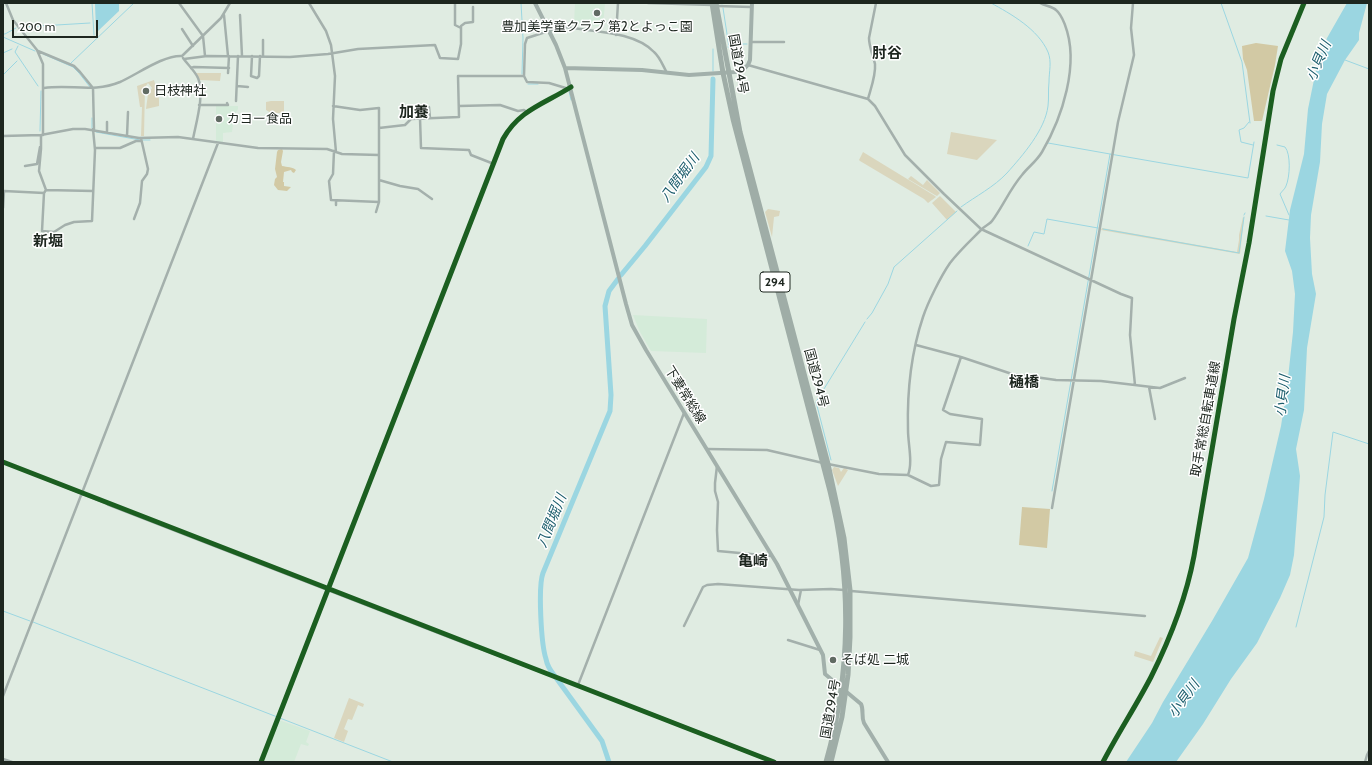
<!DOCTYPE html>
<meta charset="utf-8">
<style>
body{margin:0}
#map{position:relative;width:1372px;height:765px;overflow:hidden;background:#e0ece2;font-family:Cabin,sans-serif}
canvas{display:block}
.frame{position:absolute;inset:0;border:4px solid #1d261f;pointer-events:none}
.scale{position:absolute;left:12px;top:20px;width:86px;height:18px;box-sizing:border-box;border:2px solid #1d261f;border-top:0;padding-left:5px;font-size:12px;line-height:14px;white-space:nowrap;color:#1d261f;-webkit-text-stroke:3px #fff;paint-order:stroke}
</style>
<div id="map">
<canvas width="1372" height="765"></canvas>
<div class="frame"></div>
<div class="scale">200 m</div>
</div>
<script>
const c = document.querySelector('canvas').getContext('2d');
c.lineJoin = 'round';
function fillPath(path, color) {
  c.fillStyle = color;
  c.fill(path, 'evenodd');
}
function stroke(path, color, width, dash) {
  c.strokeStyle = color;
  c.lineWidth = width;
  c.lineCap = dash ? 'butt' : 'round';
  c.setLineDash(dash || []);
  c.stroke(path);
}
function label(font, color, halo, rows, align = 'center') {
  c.font = font + ' Cabin,"Noto Sans JP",sans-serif';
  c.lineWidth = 3;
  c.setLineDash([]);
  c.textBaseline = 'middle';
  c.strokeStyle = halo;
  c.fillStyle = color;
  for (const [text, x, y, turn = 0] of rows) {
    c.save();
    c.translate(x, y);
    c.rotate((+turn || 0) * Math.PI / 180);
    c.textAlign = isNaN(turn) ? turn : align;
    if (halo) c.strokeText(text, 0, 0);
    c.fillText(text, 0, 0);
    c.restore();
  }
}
fillPath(new Path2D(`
 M575 3H605L603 26 574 25Z
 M216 106H238V109L234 115 232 132 223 133V143H216Z
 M633 315 707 319 706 353 651 351 640 332Z
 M279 720 310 731 306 742 309 744 308 746 301 744 294 762H268L263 760Z`), '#d4ebd9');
fillPath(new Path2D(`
 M195 73H221L220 81 200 80Z
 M154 80 159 99V106L146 109 148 94 151 93 150 90 152 88 148 83 145 87 144 136H141L142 107H140L137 86Z
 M271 101H284V113H271L266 110V102Z
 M951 132 997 140 977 160 947 154Z
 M863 152 935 196 936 197 928 203 924 199 860 161 859 160Z
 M911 176 923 185 927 180 940 193 937 196 935 195 908 179Z
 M940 196 956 212 947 220 932 203Z
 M768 209 780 211 779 216 774 217 772 237 765 212Z
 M1243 217 1244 218 1240 254 1101 230 1102 228 1237 252 1239 240V235Z
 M834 467 839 468 841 472 844 468 848 470 838 486 832 470Z
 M1160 637 1163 638 1153 662 1134 656 1135 651 1151 656Z
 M349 698 364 704 363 707 358 705 352 720 348 719 344 729 348 731 344 742 334 738Z`), '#dad6bd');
fillPath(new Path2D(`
 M1256 43 1278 46 1275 65 1262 121H1254L1247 70 1243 59 1242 46Z
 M282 149 283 151 281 162 282 166C287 167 293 167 296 170L294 173 292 172 291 170 284 172 283 182H284V186L291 187 287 191 278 190 274 185 275 179 277 177 275 169 277 152 278 150Z
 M1022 507 1050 509 1047 548 1019 545Z`), '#d2c9a4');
fillPath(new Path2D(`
 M119 3V11L98 31H96L95 4Z
 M1347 3H1367L1359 33V40L1345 60 1327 94 1322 124 1320 162 1311 215 1310 238 1312 274 1316 294 1307 348 1304 410 1296 449 1300 476 1294 555 1290 575 1280 598 1257 643 1231 679 1203 724 1176 762H1126L1152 723 1163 702 1212 621 1248 558 1264 499 1281 426 1287 387 1293 332 1295 294 1292 271 1285 251 1290 210 1304 154 1308 109 1317 65 1327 38Z`), '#9bd6e1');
stroke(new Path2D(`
 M92 3 94 35
 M521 3 523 38 522 74
 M722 3V4
 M1221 3 1242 62 1250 123
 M723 8 729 47H728
 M23 27 90 23
 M3 34H5L16 28
 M3 37 35 51
 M730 44H747
 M18 46 15 52 38 86
 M3 53 12 49
 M43 54 73 67 79 73 90 87
 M1345 60 1369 69
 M71 63 134 3
 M713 71V49
 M3 75 17 61
 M528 84H538
 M569 91 571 100
 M92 118V128
 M1249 122 1244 128 1239 130 1241 142 1253 145
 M40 131 41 91
 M96 132 140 140
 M143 140H150
 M1048 143 1110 154
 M1277 145 1285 147C1291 154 1290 177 1286 186 1285 189 1282 191 1280 194L1289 215
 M961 207C976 196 994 187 1007 173 1023 155 1045 130 1048 106 1049 98 1048 90 1049 82 1049 71 1052 62 1048 52 1038 29 1011 14 991 3
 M1244 215 1245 213
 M1266 216 1289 220
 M1103 229 1239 253 1244 217
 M1028 246 1034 232 1044 234 1047 219 1098 228
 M867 319 872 313 888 284 894 267 957 211
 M831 460 816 402 865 322
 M1052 491 1110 154 1248 178 1254 142
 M3 611 30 621
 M33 622 393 762
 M1296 627 1324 517 1325 495 1333 432 1369 444`), '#9bd6e1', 1);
stroke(new Path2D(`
 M621 275 645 246 706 167 711 156 713 79
 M609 762 602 741 554 675C550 670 547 665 546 659 541 644 538 586 543 573L610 411 611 395 605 306 609 291 618 279`), '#9bd6e1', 5);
stroke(new Path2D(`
 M6 3 13 20 37 50 43 64V135
 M179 3 203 36 205 56
 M309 3 326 31 331 45 335 76 333 119 336 152
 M455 3V25L461 28
 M648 3 712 5
 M717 6 751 7
 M224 15 228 56
 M240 15 242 56
 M182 29 193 46
 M616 35 618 3
 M263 40V56
 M751 42H784
 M38 51 74 66 80 72 93 88 94 130
 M252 56 251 76 257 78 259 76 260 56
 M183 58C188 65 195 71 198 78 205 93 196 123 193 139
 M184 59 207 56 290 57 328 54 358 49 435 45 440 58 458 59 461 44V26L465 23 473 22V7
 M748 65 868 99 875 106 905 155 944 194 981 229 1121 294 1132 298 1130 335 1135 385
 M191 68 194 67 229 68
 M228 73 229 56
 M237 86 248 87
 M44 88C71 84 93 93 120 82 138 74 163 55 182 56L221 18 230 3
 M569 89 549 83 527 82 524 76 525 44 527 38 555 29 566 27C593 32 634 31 654 52 660 57 663 66 667 73
 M190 91H200
 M868 99C871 88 876 75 875 64 873 55 869 47 869 38L876 3
 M236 101 238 56
 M199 105H228L227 103
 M333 106 360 110 379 108V202L376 212
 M459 106 500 105 518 111 524 110 527 112
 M429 107 430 118
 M420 118 421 148 469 150 471 155 494 164
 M379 128 405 125 411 119 459 117 458 76H524
 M107 132V122
 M41 135V149L39 171 46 190 93 191
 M3 136 41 135 73 129H85L139 138 178 137 258 148 327 149 342 154 379 155
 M127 136 128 112
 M95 148H120L136 141H141
 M334 151 333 174 329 181 331 200 379 202
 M25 166 37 164 40 147
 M379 180 400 186 418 189 432 199
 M46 190 44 193 42 231 54 232 65 225 74 222 92 221 95 150 93 129
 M336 205V201
 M3 208 4 191 44 193
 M134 219 140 203 142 181 147 174 148 169 141 138
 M916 345 961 357 1012 374 1035 377 1056 380 1101 381 1160 388 1185 378
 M1149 387 1155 419
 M707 449 767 450 823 463
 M3 462 108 504
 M828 464 879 474 908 475C913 462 908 444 908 430 907 392 911 353 923 317 928 302 941 276 950 263 959 251 970 241 981 230 984 226 990 224 992 221 1003 206 1010 189 1022 175 1028 167 1036 162 1042 152 1062 118 1080 64 1065 25 1063 20 1061 14 1056 10 1052 6 1045 6 1040 3
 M717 466 715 483V491L718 502 717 530 718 551 772 556
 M908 475 931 486 939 485 941 459 946 442 980 445 982 419 950 414 943 410 961 357
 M1052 508 1118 122 1134 55 1131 28 1133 3
 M851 591 1145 616
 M798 605 801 590
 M684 626 703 587 707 585 718 584 799 590 831 589 844 590
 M788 640 820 650
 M476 647 638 709
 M578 685 684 413
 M3 696 218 143
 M3 759 12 762
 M261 762 503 139C519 111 543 103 570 88
 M1365 762 1367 755 1369 751`), '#a4b0ac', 2.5);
stroke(new Path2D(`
 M535 3 556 45 565 68 626 304 632 325 646 350 777 564 823 655 825 674 861 704C864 710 861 716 864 723L888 762
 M565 68 642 70 689 75 735 72C742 70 748 68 750 60L752 3
 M108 504 476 647
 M638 709 774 762`), '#a2b0ab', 4);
stroke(new Path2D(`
 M712 3 723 73 733 119 830 491C852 580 851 674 826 762
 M716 3 740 132 828 464 844 538 850 590V637L848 675 842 717 831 762`), '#9fada7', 5);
stroke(new Path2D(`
 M3 462 774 762
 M261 762 503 139C519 110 544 104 571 87
 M1103 762C1118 733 1136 706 1151 677 1170 639 1186 599 1194 556L1234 319 1249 243 1273 91 1281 59 1304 3`), '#1b5e20', 5);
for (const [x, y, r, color] of [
 [597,13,4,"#616b63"],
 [146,91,4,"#616b63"],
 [219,119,4,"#616b63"],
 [833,660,4,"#616b63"]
]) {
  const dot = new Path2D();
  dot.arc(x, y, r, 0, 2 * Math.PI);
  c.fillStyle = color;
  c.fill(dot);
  stroke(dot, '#fff', 1.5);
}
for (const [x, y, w] of [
 [775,282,30]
]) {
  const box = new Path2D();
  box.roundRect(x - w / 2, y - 10, w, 20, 3);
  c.fillStyle = '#fff';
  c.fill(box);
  stroke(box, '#1d261f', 1);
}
label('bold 12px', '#1d261f', null, [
 ["294",775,282]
]);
label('13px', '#1d261f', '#fff', [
 ["豊加美学童クラブ 第2とよっこ園",597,27,"center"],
 ["日枝神社",154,91],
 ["カヨー食品",227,119],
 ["そば処 二城",841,660]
], 'left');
label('13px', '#1d261f', '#fff', [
 ["国道294号",738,64,80],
 ["国道294号",816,378,75],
 ["下妻常総線",685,395,58],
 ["取手常総自転車道線",1206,419,-80],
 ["国道294号",831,709,-80]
]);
label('italic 14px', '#1b5d6c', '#fff', [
 ["小貝川",1319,61,-67],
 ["八間堀川",680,178,-54],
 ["小貝川",1283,396,-83],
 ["八間堀川",552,521,-68],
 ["小貝川",1184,699,-54]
]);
label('bold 15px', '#1d261f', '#fff', [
 ["肘谷",887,54],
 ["加養",414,113],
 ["新堀",48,242],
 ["樋橋",1024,383],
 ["亀崎",753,562]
]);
</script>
